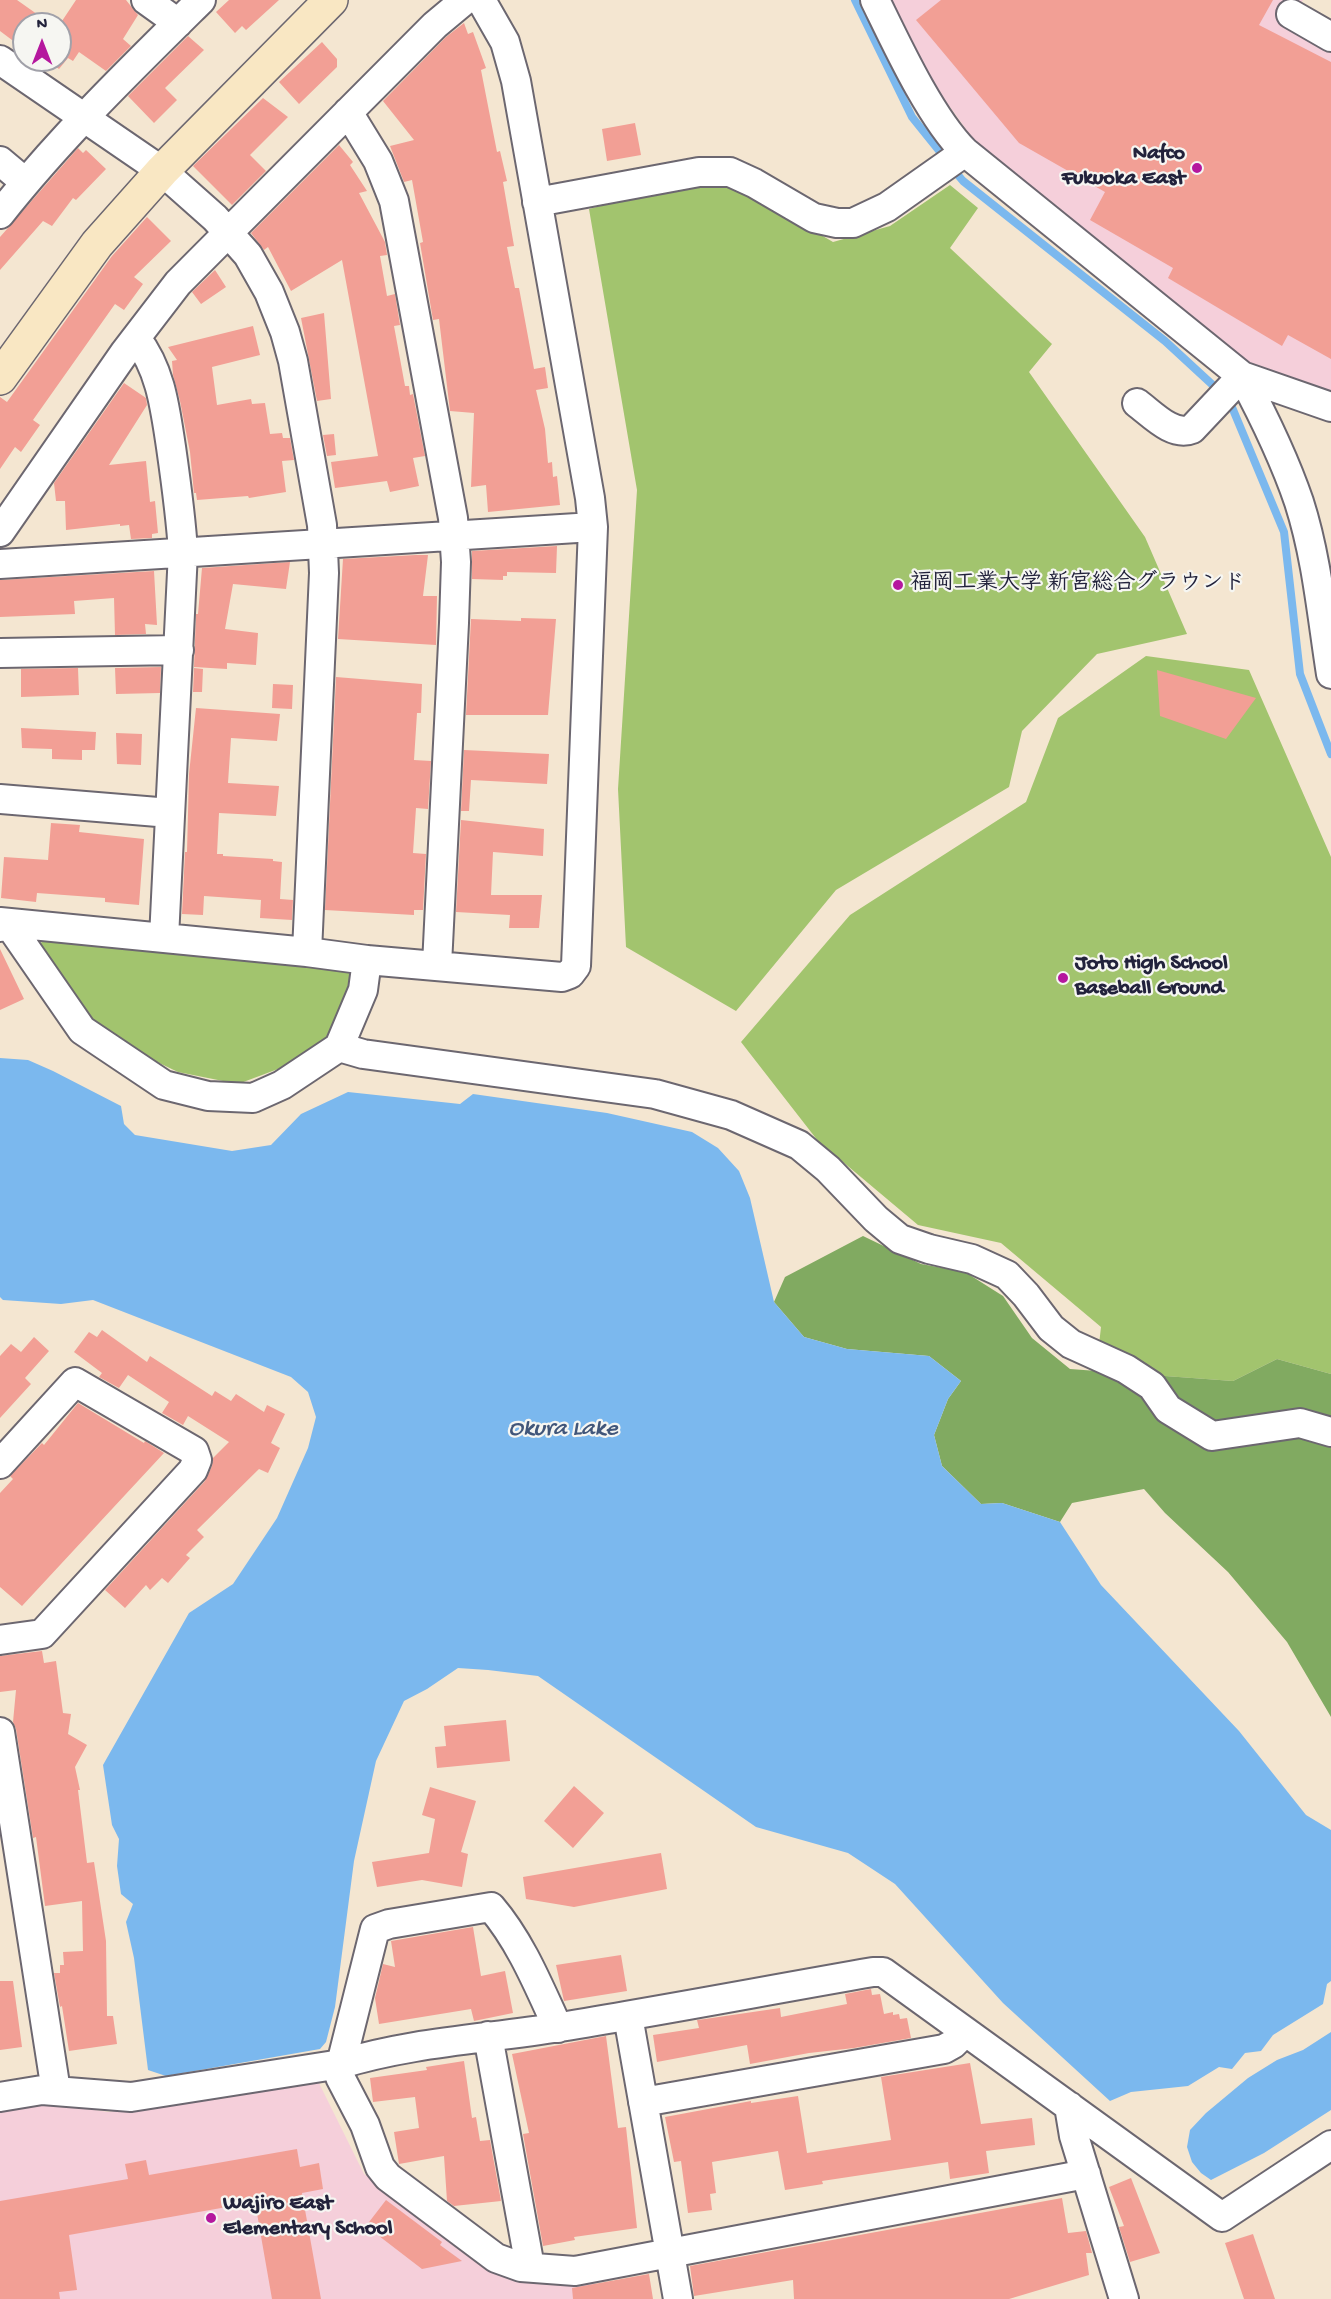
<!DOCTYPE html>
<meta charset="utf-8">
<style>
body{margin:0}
#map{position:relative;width:1331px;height:2299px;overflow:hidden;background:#f4e6d1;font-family:"Gochi Hand",sans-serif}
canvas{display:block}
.north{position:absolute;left:12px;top:12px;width:60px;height:60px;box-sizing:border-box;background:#f6f6f2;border:2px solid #a1a1a9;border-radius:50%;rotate:0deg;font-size:16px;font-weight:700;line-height:24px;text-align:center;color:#22223b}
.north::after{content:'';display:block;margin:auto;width:21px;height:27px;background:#b5179e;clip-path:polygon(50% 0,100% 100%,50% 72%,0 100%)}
</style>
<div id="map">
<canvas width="1331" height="2299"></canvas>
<div class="north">N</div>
</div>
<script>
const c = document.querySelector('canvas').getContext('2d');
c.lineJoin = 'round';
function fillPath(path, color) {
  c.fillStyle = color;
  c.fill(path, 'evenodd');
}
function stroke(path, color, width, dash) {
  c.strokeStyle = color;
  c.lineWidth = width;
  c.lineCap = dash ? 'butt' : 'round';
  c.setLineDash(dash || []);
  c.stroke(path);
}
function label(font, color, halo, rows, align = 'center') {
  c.font = font + ' "Gochi Hand","Klee One",sans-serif';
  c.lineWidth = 4.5;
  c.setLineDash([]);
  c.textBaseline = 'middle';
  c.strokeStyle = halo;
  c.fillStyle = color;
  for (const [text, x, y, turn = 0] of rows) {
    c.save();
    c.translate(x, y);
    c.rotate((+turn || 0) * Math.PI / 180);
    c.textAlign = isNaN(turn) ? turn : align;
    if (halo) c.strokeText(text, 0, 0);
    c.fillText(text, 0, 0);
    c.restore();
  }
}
fillPath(new Path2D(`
 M883 0H1303L1288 25 1331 51V396L1247 368 981 150 922 68Z
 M316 2077 364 2174 482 2263 594 2276 596 2299H0V2109L43 2102 108 2112Z`), '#f5cfda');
fillPath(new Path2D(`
 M693 182 734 184 833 242 890 226 950 185 978 208 950 248 1052 344 1029 372 1145 537 1187 634 1097 654 1022 731 1009 787 836 890 736 1011 626 947 618 789 637 490 589 209Z
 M1146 656 1249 670 1331 857V1374L1277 1359 1233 1381 1096 1371 1101 1327 1001 1243 918 1225 818 1141 741 1042 850 915 1026 802 1058 718Z
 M44 935 357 968 327 1041 286 1066 238 1084 178 1072 132 1050 93 1022 39 949Z`), '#a2c46e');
fillPath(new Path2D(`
 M863 1236 921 1264 965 1272 1003 1296 1032 1338 1070 1369 1233 1381 1277 1359 1331 1374V1717L1287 1642 1228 1572 1165 1513 1144 1489 1072 1503 1060 1522 1002 1503 981 1504 942 1466 934 1435 948 1399 961 1381 929 1356 847 1349 804 1337 774 1302 785 1277Z`), '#81aa61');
fillPath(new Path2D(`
 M0 1058 28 1060 53 1071 121 1106 124 1124 135 1135 232 1151 271 1145 301 1114 348 1092 460 1104 473 1094 607 1113 692 1132 718 1148 739 1171 750 1198 774 1302 804 1337 847 1349 929 1356 961 1381 948 1399 934 1435 942 1466 981 1504 1002 1503 1060 1522 1101 1585 1239 1731 1306 1815 1331 1830V1981L1327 1984 1323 2004 1273 2035 1261 2051 1245 2053 1232 2069 1219 2067 1188 2086 1131 2092 1110 2101 1003 2003 895 1884 848 1853 756 1827 538 1676 488 1670 458 1668 427 1689 404 1701 376 1761 354 1861 335 2007 326 2042 320 2049 166 2076 148 2070 134 1958 126 1922 133 1904 121 1894 117 1866 119 1839 112 1825 103 1765 189 1613 233 1584 277 1518 308 1448 316 1417 308 1392 291 1377 93 1300 61 1304 3 1300 0 1297Z
 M1331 2032V2110L1264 2153 1211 2180 1201 2173 1192 2162 1187 2147 1190 2130 1206 2113 1248 2078 1277 2060 1303 2050Z`), '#7bb8ee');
stroke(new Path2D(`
 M855 0 912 117 945 158
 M952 168 963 181 1165 341 1229 400 1284 532 1300 674 1331 754`), '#7bb8ee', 8);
fillPath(new Path2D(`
 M0 0H17L51 24H24V49L0 31Z
 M76 0H126L138 15 123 39 131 46 106 71 79 52 73 61 68 58 59 69 50 62 47 65 40 60H60V24Z
 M229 0H279L246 30 242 26 235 33 216 12Z
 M941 0H1273L1259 25 1331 62V359L1288 335 1282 346 1168 278 1173 268 1090 220 1105 192 1019 143 916 20Z
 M464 23 468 34 473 32 486 68 481 70 497 152 500 151 507 181 503 182 514 246 507 247 515 288H519L534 369 545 367 548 388 536 390 545 429 548 463 552 462 553 477 557 476 560 505 488 512 486 485 471 487 474 413 450 411 439 319 433 320 420 243 423 242 412 180 404 182 390 146 414 140 383 101 446 37Z
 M188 36 204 50 165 88 177 100 154 123 128 96Z
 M322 42 337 59V67L299 104 279 82Z
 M263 98 288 117 250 155 266 171 232 205 193 166Z
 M635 123 641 155 607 161 602 129Z
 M339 145 353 162 350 165 367 191 359 193 385 242 387 255 380 256 387 296 395 294 400 325 394 326 405 386H409L410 395 413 394 425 456 413 458 419 486 390 492 387 481 335 488 331 462 378 456 342 260 291 291 268 247 264 250 251 233Z
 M78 148 83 153 86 150 106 169 76 200 73 198 52 226 43 221 0 270V237Z
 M147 217 171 241 134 277 143 284 124 310 115 304 33 420 40 425 21 452 15 447 0 469V397L7 402 112 256Z
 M215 270 226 287 201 304 192 292Z
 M324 313 331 399 317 401 301 318Z
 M253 326 260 355 212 367 217 405 251 399 252 404 265 403 270 434 282 433 283 438H290L294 460 282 461 286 492 249 498 248 496 197 500 196 493H194L190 452 180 401 173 375 172 361 177 360 168 347Z
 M124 383 146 398 147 405 109 465 146 461 150 502 155 501 158 533 152 534V538L131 539 129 525 120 526V524L66 530 65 501H56L54 483Z
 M334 434 336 455 327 456 323 435Z
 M557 546 556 573 507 572V576H503V580L472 579V551Z
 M416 555H428L423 596H437L436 645 338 639 343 559Z
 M290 562 286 589 233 584 225 629 258 633 256 665 227 663V669L194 667 196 614H198L202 568Z
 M154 571 157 625 145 624 146 634 115 635 114 598 74 601 75 614 0 617V580Z
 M521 618 556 619 548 715H466L471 619 521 621Z
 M161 667 160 693 116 694 115 668Z
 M78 668 79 695 21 697V669Z
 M194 668 203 669 202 692H193Z
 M1157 670 1256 698 1226 739 1160 716Z
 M336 677 422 684 421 713H417L414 760 431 761 428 809 416 808 413 853 426 854 423 910H414V915L325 910Z
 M273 684 293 685 292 709 272 708Z
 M196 708 280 714 277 741 231 738 228 783 279 786 276 816 219 813 217 854H223V856L273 859V861L282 862 280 899 293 900 292 920 260 918 261 900 204 896 203 915 182 914 185 852H187L189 774Z
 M21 728 96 732 95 750H82V760L52 759V749L22 748Z
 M116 733 142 734 141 765 117 764Z
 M464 750 549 754 547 784 471 780 469 811H461Z
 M461 820 544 829 543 856 493 852 491 895H542L539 928H509L510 915 456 912Z
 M51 823 80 825 79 832 144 839 139 905 105 902V898L37 893 36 902 1 898 4 857 48 860Z
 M0 949 24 999 0 1010Z
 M102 1330 147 1362 150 1356 212 1396 215 1391 231 1401 236 1394 264 1412 267 1405 285 1414 271 1443 280 1448 268 1473 259 1469 197 1530 204 1537 186 1555 190 1558 168 1583 162 1578 150 1590 146 1585 125 1608 105 1590 205 1481 212 1466 213 1458 229 1442 188 1416 183 1425 162 1413 169 1402 128 1375 119 1388 99 1377 102 1373 74 1352 89 1332 97 1337Z
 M34 1337 49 1351 25 1378 31 1384 0 1418V1356L11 1344 21 1352Z
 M78 1403 144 1443 145 1441 164 1453 22 1606 0 1587V1493L13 1479 10 1476 42 1443 44 1445Z
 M42 1651 44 1663 56 1661 63 1713 71 1714 68 1734 87 1745 75 1767 80 1790H78L87 1863 94 1862 106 1941 107 2016H113L117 2044 69 2051 62 2006 60 2007 54 1973H60V1965H64L63 1952 83 1951 82 1901 45 1906 36 1837 33 1838 16 1729 13 1722 16 1690 0 1692V1656Z
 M506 1720 510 1761 437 1768 435 1747 446 1746 444 1726Z
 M574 1786 604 1813 573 1848 544 1821Z
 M430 1787 476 1801 461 1852 468 1854 462 1887 422 1880 377 1887 372 1862 429 1853 435 1819 422 1815Z
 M661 1853 667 1889 574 1907 526 1899 523 1877Z
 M473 1927 481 1976 505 1971 513 2013 474 2021 471 2009 379 2024 375 1998 383 1964 395 1967 391 1941Z
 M621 1955 627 1991 564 2001 556 1965Z
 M0 1981H13L22 2047 0 2050Z
 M871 1989 872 1995 880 1994 884 2014 893 2012V2015L899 2014 900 2019 907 2018 911 2038 854 2048 809 2053 750 2064 747 2045 657 2062 653 2035 699 2028 697 2020 705 2019 780 2008 781 2017 847 2004 845 1994Z
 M606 2036 618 2128 626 2127 637 2228 574 2237 575 2240 543 2246 523 2134 529 2133 512 2054Z
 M464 2061 472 2118 476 2117 480 2141 490 2140 501 2201 454 2206 447 2201 444 2156 399 2164 394 2132 419 2128 415 2097 373 2102 370 2078 427 2070 426 2067Z
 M970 2063 981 2124 1032 2118 1035 2145 986 2151 989 2173 950 2179 948 2162 822 2181 823 2184 785 2190 778 2151 712 2162 716 2193 710 2194 712 2210 688 2213 681 2161 674 2162 665 2117 751 2101V2103L798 2096 807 2153 891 2140 881 2077Z
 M297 2149 300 2167 319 2163 323 2189 302 2193 321 2299H272L255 2202 69 2235 77 2290 59 2292 60 2299H0V2201L128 2179 125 2164 146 2160 149 2175Z
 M1131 2178 1160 2253 1130 2262 1119 2227 1124 2226 1109 2187Z
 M1062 2198 1068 2233 1086 2231 1092 2253H1086L1089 2275 1009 2299H794L793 2280 694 2296 690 2266Z
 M386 2200 442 2242 440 2245 462 2261 422 2269 366 2226Z
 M1253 2234 1275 2299H1244L1225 2243Z
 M649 2274 653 2299H573L572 2288Z`), '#f29f95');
const street = new Path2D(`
 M146 0 178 23
 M875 0C897 45 930 117 965 152L1242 376 1331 407
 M1291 14 1331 37
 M0 60 162 171 215 218 248 255 269 292 285 332 293 361 322 525 324 573 307 952
 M348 112 378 161 394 201 453 518 456 562 454 623 437 965
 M0 161 25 182
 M537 202 699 172H730L754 183 814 218 837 223H853L887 207 965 152
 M0 214C61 137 131 69 201 0
 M136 338C161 370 165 408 171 447 176 482 181 517 183 552L164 938
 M1242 376C1264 417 1284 458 1299 502 1317 558 1322 617 1331 674
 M1137 403C1153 415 1173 437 1192 429L1242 376
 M0 532 125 352 178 283 435 25 465 0
 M0 564 593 527
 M0 653 179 650
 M0 799 170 813
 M0 922 307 952 367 960 562 977 570 974 576 966 593 527 590 498 516 81 505 42 481 0
 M0 927 8 923 82 1030 164 1085 208 1096 253 1098 282 1085 339 1047 363 990 367 960
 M339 1047 363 1054 655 1094 731 1115 799 1145 828 1169 876 1219 900 1239 929 1249 972 1259 1007 1275 1026 1295 1051 1328 1071 1344 1126 1369 1152 1386 1168 1409 1212 1436 1300 1423 1331 1432
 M0 1464 75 1382 194 1451 197 1460 193 1470 42 1634 0 1640
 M0 1732 56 2091
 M628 2016 678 2299
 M558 2028C539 1987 521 1942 491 1907L389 1924 375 1929 341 2064 340 2077 365 2125 380 2167 388 2177 496 2258 521 2267 575 2271 1086 2174
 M488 2036 530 2267
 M0 2097 42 2090 131 2097 341 2064C412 2042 487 2039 560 2027 665 2010 769 1990 873 1972H883L1222 2217 1331 2145
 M643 2102 944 2049 953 2044 965 2032
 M1069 2106 1074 2136 1124 2299`);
const secondary = new Path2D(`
 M0 378 97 244 162 171 331 0`);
stroke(street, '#6c6770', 32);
stroke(secondary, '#6c6770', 36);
stroke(street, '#fff', 28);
stroke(secondary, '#f9e7c3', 33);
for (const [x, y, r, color] of [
 [1197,168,6,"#b5179e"],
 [898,585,6,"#b5179e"],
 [1063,978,6,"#b5179e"],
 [211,2218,6,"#b5179e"]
]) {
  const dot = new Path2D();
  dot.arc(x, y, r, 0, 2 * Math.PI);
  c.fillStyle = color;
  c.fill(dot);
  stroke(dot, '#f6f6f2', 2);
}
label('bold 22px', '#22223b', '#f6f6f2', [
 ["Nafco",1185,155,"right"],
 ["Fukuoka East",1185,180,"right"],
 ["福岡工業大学 新宮総合グラウンド",910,585],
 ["Joto High School",1075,965],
 ["Baseball Ground",1075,990],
 ["Wajiro East",223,2205],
 ["Elementary School",223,2230]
], 'left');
label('italic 24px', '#41567a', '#f6f6f2', [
 ["Okura Lake",563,1430]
]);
</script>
